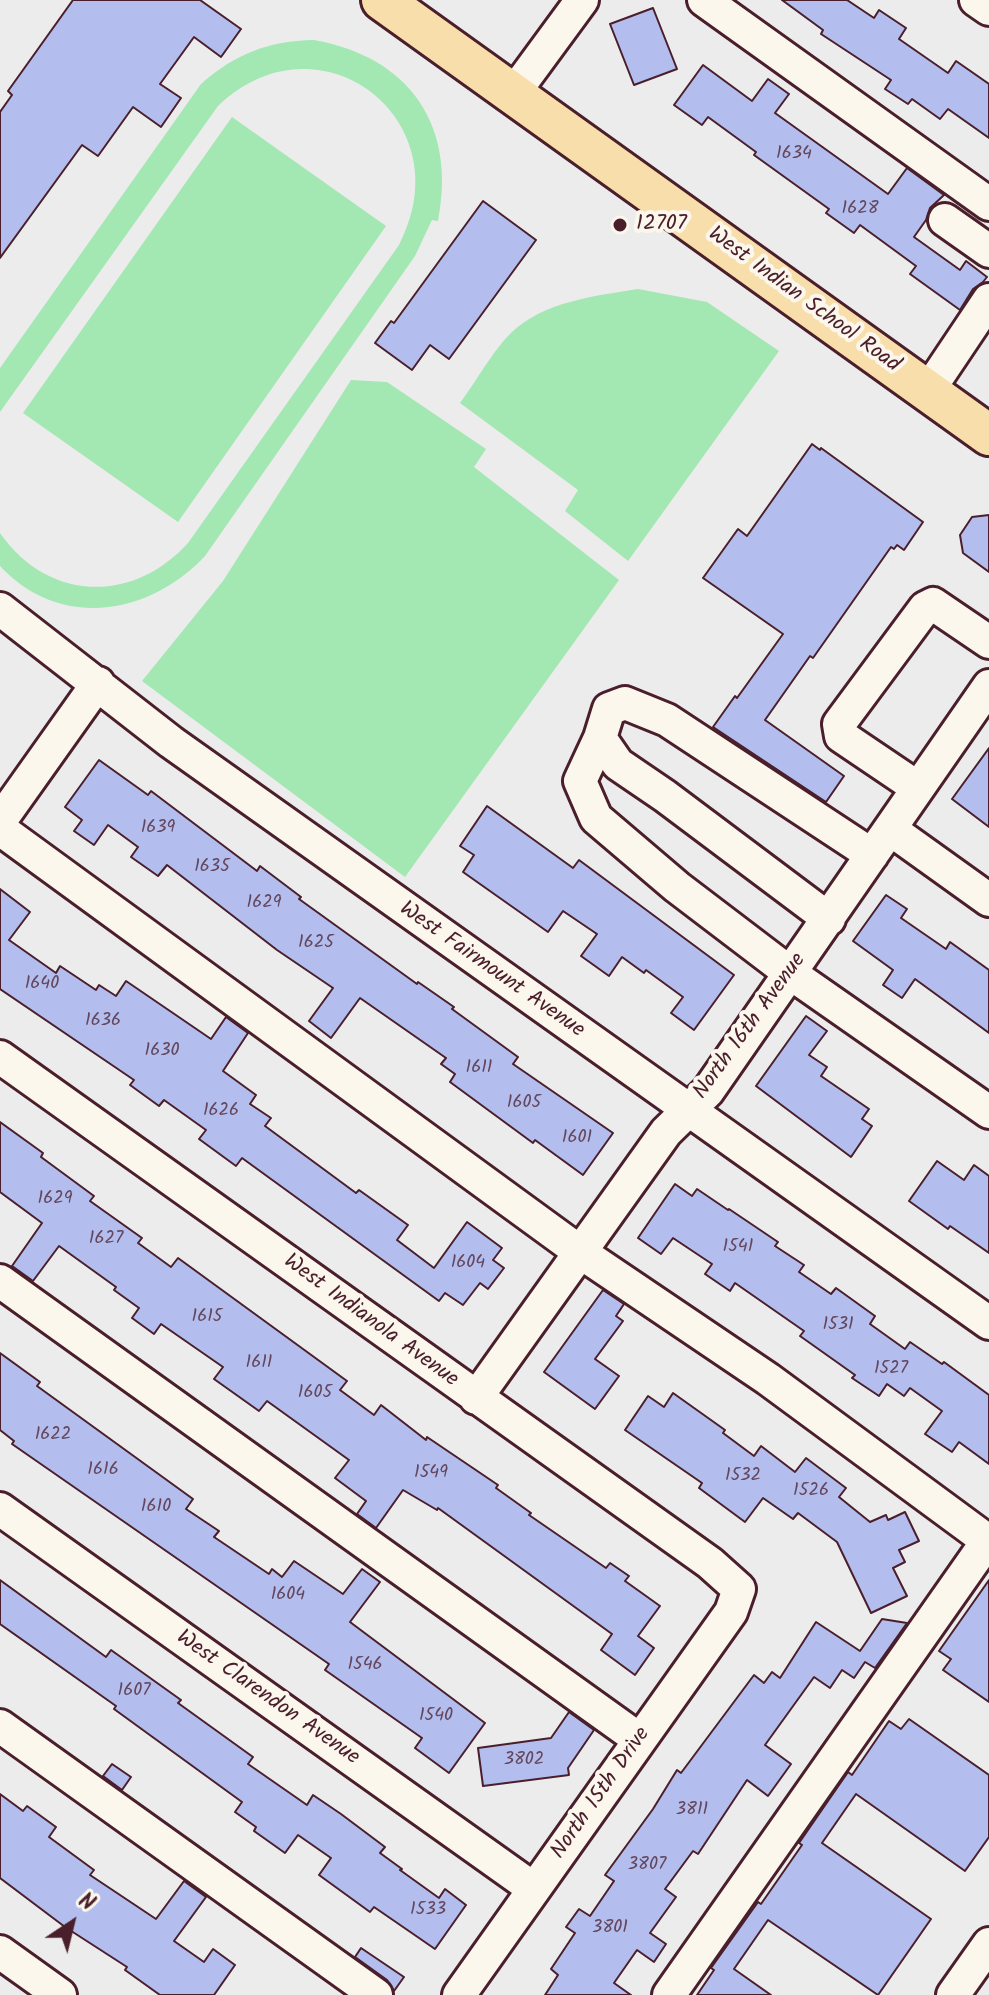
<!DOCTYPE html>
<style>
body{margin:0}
#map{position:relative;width:989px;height:1995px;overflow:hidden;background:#edeced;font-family:Kalam,sans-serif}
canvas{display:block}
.north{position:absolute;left:32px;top:1883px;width:80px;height:80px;-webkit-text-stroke:6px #fbf7ec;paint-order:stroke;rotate:35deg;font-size:22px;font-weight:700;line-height:32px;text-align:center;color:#4a1f2b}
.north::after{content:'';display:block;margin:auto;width:28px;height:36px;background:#4a1f2b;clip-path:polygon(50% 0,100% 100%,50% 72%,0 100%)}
</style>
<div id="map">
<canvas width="989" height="1995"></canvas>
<div class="north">N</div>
</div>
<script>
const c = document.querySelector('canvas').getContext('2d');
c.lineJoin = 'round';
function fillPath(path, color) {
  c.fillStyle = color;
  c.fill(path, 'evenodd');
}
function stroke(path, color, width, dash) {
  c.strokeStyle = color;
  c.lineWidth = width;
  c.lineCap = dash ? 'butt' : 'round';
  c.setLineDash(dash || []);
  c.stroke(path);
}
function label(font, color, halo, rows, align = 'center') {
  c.font = font + ' Kalam,sans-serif';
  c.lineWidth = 8;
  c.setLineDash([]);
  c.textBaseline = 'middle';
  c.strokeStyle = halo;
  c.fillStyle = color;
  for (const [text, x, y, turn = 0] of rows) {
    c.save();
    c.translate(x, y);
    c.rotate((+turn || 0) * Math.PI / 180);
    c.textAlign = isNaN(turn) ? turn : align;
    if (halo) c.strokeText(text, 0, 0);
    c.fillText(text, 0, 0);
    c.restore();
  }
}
fillPath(new Path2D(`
 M314 40C410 57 457 126 438 221L432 220 415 256 205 556C149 616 59 630 0 566V533C48 602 133 604 188 543L399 245C465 120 319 9 218 106L0 412V368L201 84C235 54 268 41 314 40Z
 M232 117 386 226 178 522 23 413Z
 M638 289 707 302 779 351 628 561 565 511 578 490 460 403C475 383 494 349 511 333 544 301 596 296 638 289Z
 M351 380 387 382 486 449 474 467 619 580 405 877 142 681 223 581Z`), '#a3e7b2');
const building = new Path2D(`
 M73 0H200L241 29 221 57 194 37 160 84 181 98 161 127 133 107 98 156 82 145 0 258V112L12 95 8 91Z
 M782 0H847L874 18 879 10 906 28 899 39 948 73 956 61 989 84V138L948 109 940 119 912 99 908 104 885 89 891 80 821 34 823 30Z
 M653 8 677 69 634 85 610 24Z
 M703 65 752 101 768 79 789 94 775 113 888 194 907 168 944 195 930 208 926 220 914 237 960 270 966 261 987 277 983 282 973 289 960 310 910 274 916 266 860 225 854 233 826 213 829 209 754 155 756 152 708 117 702 125 674 105Z
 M483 201 536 240 449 359 430 345 412 370 375 343 391 321 394 323Z
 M812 444 820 450 821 448 923 522 904 550 897 545 894 549 891 547 813 658 810 656 765 720 844 776 826 802 713 727 735 696 737 698 783 634 703 578 738 529 747 536Z
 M989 515V572L963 553 960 535 972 517Z
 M989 748V827L952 799Z
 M99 760 148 795 151 791 257 871 260 866 301 897 299 899 417 984 418 982 454 1007 452 1009 518 1057 513 1064 613 1133 583 1175 535 1140 533 1143 450 1082 455 1074 441 1064 446 1058 360 998 331 1038 309 1021 333 988 277 950 167 865 158 876 131 857 138 847 108 825 94 845 74 831 82 820 65 807Z
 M487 806 573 868 579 860 734 975 694 1030 671 1013 683 997 646 970 644 973 622 957 609 976 581 956 597 934 563 911 548 932 463 872 474 855 460 846Z
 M0 889 30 912 9 940 56 973 60 966 96 990 99 985 116 996 126 981 211 1039 226 1017 248 1033 223 1071 256 1095 250 1104 271 1118 265 1126 356 1193 359 1190 408 1225 397 1240 434 1268 467 1222 502 1248 493 1260 504 1268 488 1289 480 1283 463 1305 445 1293 439 1301 242 1158 236 1166 199 1139 206 1130 164 1100 159 1106 130 1085 134 1080 0 989Z
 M886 895 907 909 901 918 946 949 950 942 989 970V1033L915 979 902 998 883 985 893 970 853 941Z
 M806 1016 827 1031 809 1055 827 1067 821 1076 869 1109 862 1119 872 1126 851 1157 756 1086Z
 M0 1122 43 1153 41 1157 94 1196 90 1201 142 1238 138 1243 171 1267 178 1258 347 1381 340 1390 374 1415 381 1405 426 1440 427 1437 498 1485 496 1488 531 1513 529 1515 606 1568 610 1563 629 1576 625 1581 660 1606 638 1636 654 1648 635 1675 601 1650 612 1634 438 1508 437 1510 403 1490 376 1528 357 1514 366 1501 335 1478 349 1460 267 1401 259 1411 214 1379 223 1367 161 1324 154 1334 132 1318 139 1308 114 1290 116 1287 59 1246 33 1281 12 1266 42 1223 0 1192Z
 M937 1161 964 1180 974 1165 989 1176V1253L950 1226 948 1229 909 1201Z
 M675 1184 692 1196 697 1189 728 1210 729 1209 778 1242 775 1246 804 1265 799 1272 831 1294 836 1288 875 1316 870 1324 905 1349 910 1342 942 1364 944 1362 989 1395V1464L959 1442 952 1452 925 1434 942 1411 910 1388 904 1396 887 1384 879 1396 852 1378 855 1375 800 1336 804 1331 735 1283 730 1291 705 1274 712 1264 673 1238 661 1254 638 1238Z
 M603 1290 624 1304 616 1316 623 1321 595 1359 619 1376 595 1409 544 1372Z
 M0 1353 40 1382 37 1386 193 1499 186 1509 219 1531 214 1537 269 1574 272 1569 282 1577 294 1561 343 1594 362 1569 380 1582 350 1622 485 1723 449 1773 415 1748 422 1738 325 1670 329 1664 12 1444 14 1441 0 1430Z
 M673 1393 725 1430 723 1433 754 1456 761 1446 795 1472 806 1458 846 1488 839 1497 870 1522 886 1515 888 1520 905 1512 919 1541 899 1550 905 1562 893 1568 907 1596 871 1613 837 1542 798 1513 793 1519 763 1498 745 1522 699 1488 702 1483 625 1430 648 1396 664 1407Z
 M0 1580 106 1657 111 1650 181 1700 178 1703 253 1757 248 1764 307 1805 313 1795 341 1814 385 1847 380 1853 402 1869 400 1870 439 1898 445 1889 466 1905 435 1949 374 1907 370 1912 319 1875 331 1858 298 1835 285 1853 254 1831 256 1827 235 1812 242 1802 114 1709 116 1706 0 1624Z
 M989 1580V1702L943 1670 951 1659 939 1651Z
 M882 1619 907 1623 875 1668 865 1662 854 1678 842 1670 830 1688 814 1677 765 1745 791 1764 768 1796 747 1780 698 1854 693 1851 665 1889 676 1897 650 1933 666 1944 654 1962 637 1950 614 1983 631 1995H545L558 1975 551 1969 575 1933 566 1927 579 1909 590 1916 614 1881 605 1875 653 1809 677 1770 681 1773 754 1675 764 1683 772 1672 780 1678 816 1622 860 1651Z
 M569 1712 594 1730 568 1768 569 1775 483 1786 478 1748 551 1738Z
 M909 1719 989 1775V1837L965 1871 856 1794 822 1843 931 1919 878 1995 768 1920 734 1969 771 1995H697L714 1970 711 1968 758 1902 761 1904 802 1845 799 1843 848 1772 852 1775 889 1721 901 1729Z
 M112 1764 131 1777 122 1790 103 1776Z
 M0 1794 23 1811 27 1806 56 1827 49 1837 94 1870 90 1875 156 1919 184 1881 206 1897 174 1941 204 1962 213 1949 235 1965 214 1995H160L125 1970 127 1967 65 1927 0 1878Z
 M361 1948 404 1977 394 1991 387 1980 355 1957Z`);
fillPath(building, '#b3beef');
stroke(building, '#4a1f2b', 2);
const minor = new Path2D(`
 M704 0 989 204
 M976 0 989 9
 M513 94 582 0
 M945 220 989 251
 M928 391 989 300
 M0 609 171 742 989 1323
 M600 738 580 781 596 818 677 887 790 973 989 1112
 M918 788 841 736 839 724 925 608 933 604 989 642
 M0 821 98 683
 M0 829 580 1252 768 1379 988 1541
 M890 829 989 900
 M829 919 665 796 618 764 600 738 609 709 625 703 667 720 872 855
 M0 1057 710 1563 739 1589 731 1612 459 1995
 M0 1281 640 1740
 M476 1398 666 1132 708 1091 989 686
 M0 1509 534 1889
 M0 1726 376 1995
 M0 1952 60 1995
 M669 1995 989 1539
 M953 1995 989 1944`);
const major = new Path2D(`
 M382 0 989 435`);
stroke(minor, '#4a1f2b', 38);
stroke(major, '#4a1f2b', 46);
stroke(minor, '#fbf7ec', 32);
stroke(major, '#f8deab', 40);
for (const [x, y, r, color] of [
 [620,225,8,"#4a1f2b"]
]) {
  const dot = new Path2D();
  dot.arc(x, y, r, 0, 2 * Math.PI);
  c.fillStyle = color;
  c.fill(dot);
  stroke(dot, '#fbf7ec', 3);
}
label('18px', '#64475c', null, [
 ["1634",794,155],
 ["1628",860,210],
 ["1639",158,829],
 ["1635",212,868],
 ["1629",264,904],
 ["1625",316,944],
 ["1640",42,985],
 ["1636",103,1022],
 ["1630",162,1052],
 ["1611",479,1069],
 ["1605",524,1104],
 ["1626",221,1112],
 ["1601",577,1139],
 ["1629",55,1200],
 ["1627",106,1240],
 ["1541",738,1248],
 ["1604",468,1264],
 ["1615",207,1318],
 ["1531",838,1326],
 ["1611",259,1364],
 ["1527",891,1370],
 ["1605",315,1394],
 ["1622",53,1436],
 ["1616",103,1471],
 ["1549",431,1474],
 ["1532",743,1477],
 ["1526",811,1492],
 ["1610",156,1508],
 ["1604",288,1596],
 ["1546",365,1666],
 ["1607",134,1692],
 ["1540",436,1717],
 ["3802",524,1761],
 ["3811",692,1811],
 ["3807",647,1866],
 ["1533",428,1911],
 ["3801",610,1929]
]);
label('22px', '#4a1f2b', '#fbf7ec', [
 ["12707",636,225]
], 'left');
label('22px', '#4a1f2b', '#fbf7ec', [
 ["West Indian School Road",803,301,36],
 ["West Fairmount Avenue",491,971,35],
 ["North 16th Avenue",751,1027,-54],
 ["West Indianola Avenue",370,1322,36],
 ["West Clarendon Avenue",267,1699,35],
 ["North 15th Drive",602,1794,-55]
]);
</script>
